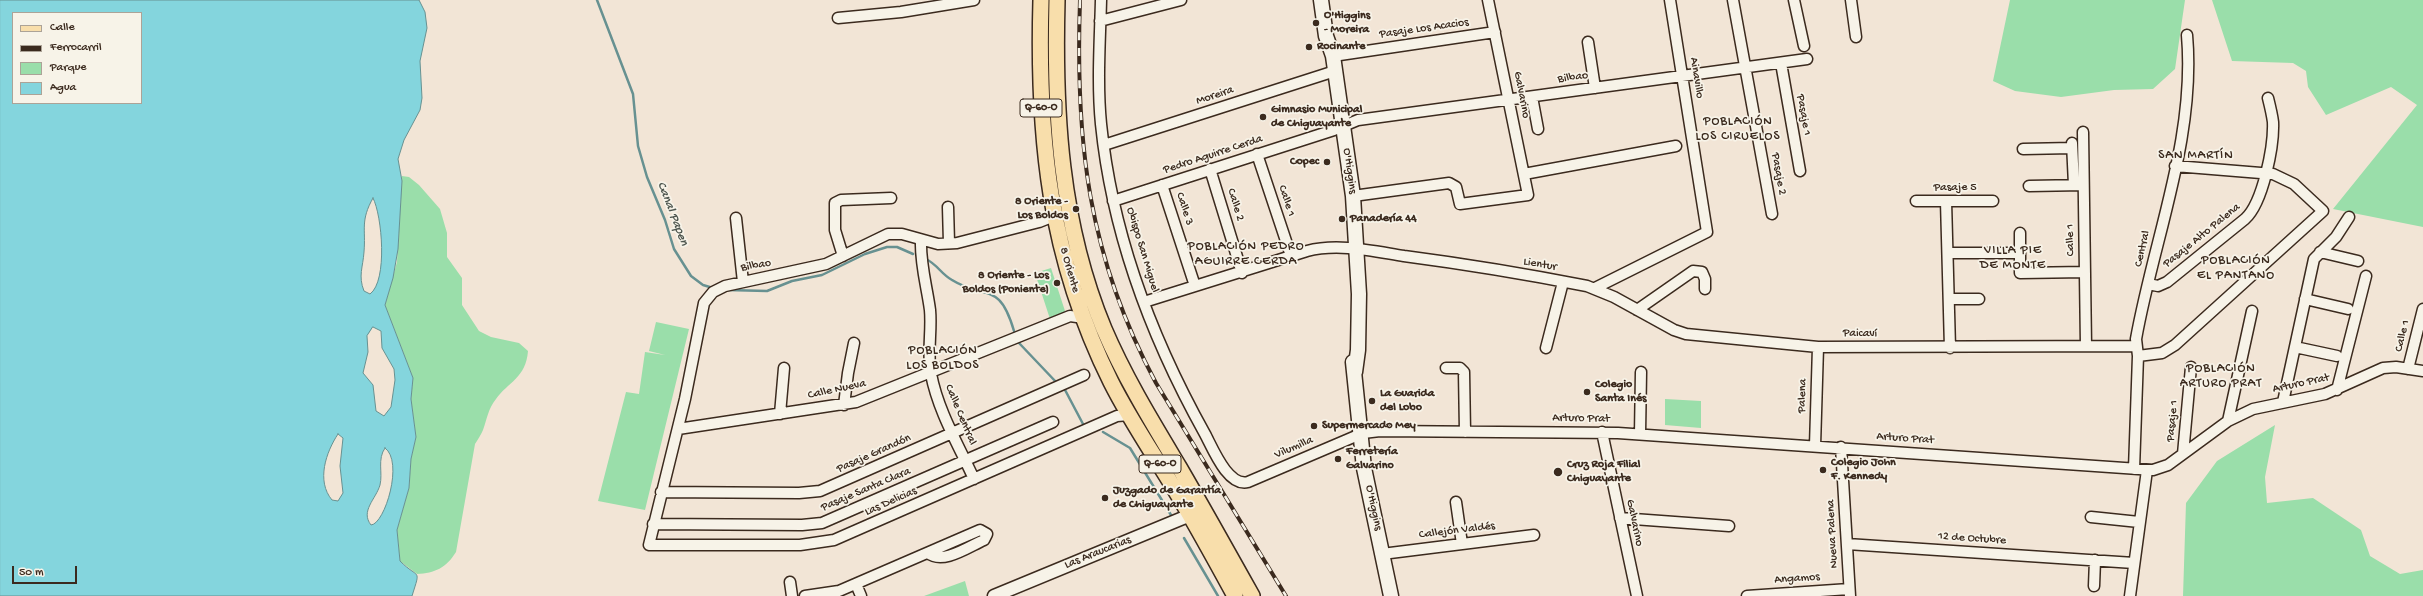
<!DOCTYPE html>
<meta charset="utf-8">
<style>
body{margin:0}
#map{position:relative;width:2423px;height:596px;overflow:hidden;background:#f2e5d6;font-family:"Gochi Hand",sans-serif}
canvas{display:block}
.legend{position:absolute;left:12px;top:12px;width:130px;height:92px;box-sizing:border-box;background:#f7f3e8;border:1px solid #aca397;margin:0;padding:5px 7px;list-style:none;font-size:12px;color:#3b2a1e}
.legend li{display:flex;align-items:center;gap:8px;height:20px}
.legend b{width:20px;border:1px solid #aca397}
.scale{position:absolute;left:12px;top:566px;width:65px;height:18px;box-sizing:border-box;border:2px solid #3b2a1e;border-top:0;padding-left:5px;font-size:12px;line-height:14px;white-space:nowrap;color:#3b2a1e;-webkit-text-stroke:3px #f7f3e8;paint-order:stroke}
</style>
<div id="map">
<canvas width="2423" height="596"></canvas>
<ul class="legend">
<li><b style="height:5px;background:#f8deab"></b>Calle</li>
<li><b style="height:5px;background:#3b2a1e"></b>Ferrocarril</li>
<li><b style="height:11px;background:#9adeaa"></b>Parque</li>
<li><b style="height:11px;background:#84d5dd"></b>Agua</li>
</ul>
<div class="scale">50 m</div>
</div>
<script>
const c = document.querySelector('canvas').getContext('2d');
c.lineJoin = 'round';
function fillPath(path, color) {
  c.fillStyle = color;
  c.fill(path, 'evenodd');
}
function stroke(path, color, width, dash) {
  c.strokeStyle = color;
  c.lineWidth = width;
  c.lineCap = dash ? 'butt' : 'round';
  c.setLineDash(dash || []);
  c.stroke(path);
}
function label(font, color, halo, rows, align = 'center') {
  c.font = font + ' "Gochi Hand",sans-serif';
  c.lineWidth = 3.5;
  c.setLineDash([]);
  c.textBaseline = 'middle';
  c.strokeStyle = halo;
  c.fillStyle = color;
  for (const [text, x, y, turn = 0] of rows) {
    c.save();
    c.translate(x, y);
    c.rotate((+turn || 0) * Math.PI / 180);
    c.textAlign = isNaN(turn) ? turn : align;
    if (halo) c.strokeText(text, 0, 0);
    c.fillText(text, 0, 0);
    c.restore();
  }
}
fillPath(new Path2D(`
 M2010 0H2185L2175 69 2153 89 2114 90 2061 97 2015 91 1993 81Z
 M2212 0H2423V227L2333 209 2417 105 2391 87 2326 115 2308 87 2306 71 2293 63 2232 61Z
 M402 176 409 177 419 185 440 209 447 233V257L462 278V305L479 331 491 337 519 343 528 351C526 378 508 382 496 399 488 409 487 419 483 430 481 435 478 439 475 444L456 552C446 568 435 573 417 574L400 561 397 530 409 488 411 459 416 437 411 399 413 378 385 305 397 262Z
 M1051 268 1065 311 1063 314 1050 319 1035 273Z
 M656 322 689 329 645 510 598 501 626 392 639 394 645 352 665 355 649 351Z
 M1665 399 1701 401V428L1665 425Z
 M2275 425 2265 477 2267 503 2313 498 2361 530 2370 556 2400 574 2423 570V596H2183L2186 503 2217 461Z
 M965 581 969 596H924Z`), '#9adeaa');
const water = new Path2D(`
 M0 0H419L425 12 427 28 420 61 422 98 420 110 404 140 398 159 402 181 398 249 393 278 385 305 413 378 411 399 416 437 411 459 409 488 397 530 400 561C419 580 421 567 412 596H0ZM13 13H141V103H13ZM373 198C382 215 388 281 370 294L364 291C358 276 363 267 364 252 366 229 360 221 373 198ZM373 327 381 331 382 348 394 369 395 380 391 407 384 416 376 411 373 385 363 373 368 352 367 336ZM338 434 343 438 340 466 343 493 338 501 332 500C316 481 326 452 338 434ZM385 448C404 461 385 524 371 525 360 511 376 499 380 485 383 473 377 459 385 448Z`);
fillPath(water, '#84d5dd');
stroke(water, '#679191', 1);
stroke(new Path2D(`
 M597 0 633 94 638 146 647 177 665 220 674 249 691 276 703 285 713 288
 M926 259C938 265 941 274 952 280 986 301 999 280 1014 331
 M727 290 767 291 792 281 822 275 865 254 887 247H897L913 254
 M1019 343 1057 383
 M1064 388 1083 424
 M1103 432 1130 448 1171 515
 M1184 538 1218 596`), '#679191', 2.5);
const minor = new Path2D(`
 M1101 0C1100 41 1097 83 1101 124 1112 233 1152 339 1205 434 1213 449 1228 487 1248 482L1363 433 1380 431 1618 433 2153 470 2168 465 2228 421 2253 409 2325 394 2383 368 2396 367 2423 371
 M1733 0 1772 214
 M1794 0 1804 46
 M1851 0 1856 37
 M838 18 901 12 974 0
 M1100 21 1181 0
 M1588 42 1595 88
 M1333 56 1495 32
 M1781 63 1800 171
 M1532 97 1538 129
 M2083 132 2086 346
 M2072 143 2074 185
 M1104 145 1335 71
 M2023 149 2072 148
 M1257 154 1291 256
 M1210 169 1242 273
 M1524 174 1676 146
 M1162 185 1195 286
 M2029 186 2083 185
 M1353 196 1449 183 1456 187 1460 204 1528 195 1488 0
 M1113 201 1334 130 1358 120 1807 59
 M1916 201H1993
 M1946 201 1950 348
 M948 207 949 243
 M1054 216 1039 222 957 243 938 244 902 234H888L826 264 725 286 713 292 704 303 685 399 649 545H800L834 540 1117 416 1129 415
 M736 218 743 282
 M2020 233V273L2085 272
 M921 240C920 264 927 287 930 310 932 331 927 353 931 374 938 411 959 446 974 479
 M2320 252 2358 261
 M1948 253H2020
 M843 256 835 230V203L841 200 891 198
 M2148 284 2158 286 2167 282 2245 219C2263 203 2274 146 2273 122 2272 114 2270 106 2268 98
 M1595 288 1707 232 1670 0
 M1949 299H1979
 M2305 299 2348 309
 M1144 302 1307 251C1338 243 1372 251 1404 256 1465 264 1526 274 1587 286L1614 297 1674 330 1686 334 1818 347 2136 346
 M1637 310 1693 271 1702 272 1705 279V289
 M2295 347 2337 356
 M1546 348 1563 282
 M2138 356 2162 353 2175 345 2323 211 2294 184 2273 174 2175 166
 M1446 368H1460L1464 372 1465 432
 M2408 369 2423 309
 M2337 390 2366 276
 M2283 402 2314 259 2336 237 2349 217
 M844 405 848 373 854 343
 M780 414 784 368
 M2228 421 2252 311
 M678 429 856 402 1070 316 1084 318
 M1602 432 1637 596
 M1640 434 1641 372
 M1815 446 1818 347
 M1841 447 1850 596
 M2183 454 2191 367
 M2134 469 2138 356 2136 339C2154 238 2196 138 2187 35
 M661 492 799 493 820 491 1084 375
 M1456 502 1462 544
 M2091 517 2139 522
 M1620 518 1729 526
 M653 524 802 525 822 523 1053 422
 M1847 544 2134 563
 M1382 554 1534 535
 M790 582 792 596
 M856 584 861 596
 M2094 586 2095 560
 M805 596 839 591 980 530 987 534 984 540C968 547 943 565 928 553
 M1747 596 1849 589
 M2130 596 2147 470`);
const tertiary = new Path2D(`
 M994 596 1183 518 1197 510`);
const secondary = new Path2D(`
 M1321 0 1326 36 1333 56 1353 196 1359 294 1358 350 1355 372
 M1353 362 1364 468 1391 596`);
const primary = new Path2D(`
 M1041 0C1037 137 1049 257 1111 382 1131 422 1157 459 1180 498 1199 530 1217 563 1235 596
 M1057 0C1054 113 1060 223 1104 329 1125 378 1152 422 1179 467 1204 510 1228 553 1252 596`);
stroke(minor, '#3b2a1e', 13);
stroke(tertiary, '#3b2a1e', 15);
stroke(secondary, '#3b2a1e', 17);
stroke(primary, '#3b2a1e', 18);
stroke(minor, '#f7f3e8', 10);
stroke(tertiary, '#f7f3e8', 12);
stroke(secondary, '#f7f3e8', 14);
stroke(primary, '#f8deab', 15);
const rail = new Path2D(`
 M1080 0C1075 142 1088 256 1156 383L1286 596`);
stroke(rail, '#3b2a1e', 4);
stroke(rail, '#f7f3e8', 2.5, [8]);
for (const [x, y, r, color] of [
 [1316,23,4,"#3b2a1e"],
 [1309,47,4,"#3b2a1e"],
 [1263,117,4,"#3b2a1e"],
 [1327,162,4,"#3b2a1e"],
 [1076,209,4,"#3b2a1e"],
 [1342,219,4,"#3b2a1e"],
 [1057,283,4,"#3b2a1e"],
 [1587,392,4,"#3b2a1e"],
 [1372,401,4,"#3b2a1e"],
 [1314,426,4,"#3b2a1e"],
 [1338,459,4,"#3b2a1e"],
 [1823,470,4,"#3b2a1e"],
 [1558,472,5,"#3b2a1e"],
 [1105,498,4,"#3b2a1e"]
]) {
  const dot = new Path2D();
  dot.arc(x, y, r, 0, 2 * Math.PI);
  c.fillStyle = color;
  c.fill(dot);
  stroke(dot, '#f7f3e8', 1.5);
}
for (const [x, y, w] of [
 [1041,108,42],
 [1160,464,42]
]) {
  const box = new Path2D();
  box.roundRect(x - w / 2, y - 9, w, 18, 3);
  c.fillStyle = '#f7f3e8';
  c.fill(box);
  stroke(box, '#3b2a1e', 1);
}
label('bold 11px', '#3b2a1e', null, [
 ["Q-60-O",1041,108],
 ["Q-60-O",1160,464]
]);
label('bold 12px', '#3b2a1e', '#f7f3e8', [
 ["O'Higgins",1324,16],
 ["- Moreira",1324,30],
 ["Rocinante",1317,47],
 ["Gimnasio Municipal",1271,110],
 ["de Chiguayante",1271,124],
 ["Copec",1319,162,"right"],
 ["8 Oriente -",1068,202,"right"],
 ["Los Boldos",1068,216,"right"],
 ["Panadería 44",1350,219],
 ["8 Oriente - Los",1049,276,"right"],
 ["Boldos (Poniente)",1049,290,"right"],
 ["Colegio",1595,385],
 ["Santa Inés",1595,399],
 ["La Guarida",1380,394],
 ["del Lobo",1380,408],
 ["Supermercado Mey",1322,426],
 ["Ferretería",1346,452],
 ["Galvarino",1346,466],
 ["Colegio John",1831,463],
 ["F. Kennedy",1831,477],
 ["Cruz Roja Filial",1567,465],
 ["Chiguayante",1567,479],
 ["Juzgado de Garantía",1113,491],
 ["de Chiguayante",1113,505]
], 'left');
label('12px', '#3b2a1e', '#f7f3e8', [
 ["Pasaje Los Acacios",1424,29,-8],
 ["Bilbao",1573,78,-8],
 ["Ainavillo",1696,78,81],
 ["Galvarino",1521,95,79],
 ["Moreira",1215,96,-18],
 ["Pasaje 1",1803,115,80],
 ["Pedro Aguirre Cerda",1213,155,-18],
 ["O'Higgins",1349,171,82],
 ["Pasaje 2",1778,174,80],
 ["Pasaje 5",1955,188],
 ["Calle 1",1286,201,72],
 ["Calle 2",1235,205,73],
 ["Calle 3",1184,209,72],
 ["Pasaje Alto Palena",2202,236,-39],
 ["Calle 1",2071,240,-91],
 ["Central",2143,249,-77],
 ["Obispo San Miguel",1142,250,73],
 ["Lientur",1540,265,10],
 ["Bilbao",756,266,-10],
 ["8 Oriente",1069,270,74],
 ["Paicaví",1860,334,1],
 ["Calle 1",2403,336,-76],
 ["Arturo Prat",2301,384,-12],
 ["Calle Nueva",837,390,-12],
 ["Palena",1803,396,-88],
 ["Calle Central",960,415,67],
 ["Arturo Prat",1581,419,1],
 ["Pasaje 1",2173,421,-85],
 ["Arturo Prat",1905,439,4],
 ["Vilumilla",1294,448,-23],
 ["Pasaje Grandón",874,454,-24],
 ["Pasaje Santa Clara",866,490,-23],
 ["Las Delicias",891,502,-24],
 ["O'Higgins",1373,508,78],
 ["Galvarino",1634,523,78],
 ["Callejón Valdés",1457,531,-7],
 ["Nueva Palena",1833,534,-93],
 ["12 de Octubre",1972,539,4],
 ["Las Araucarias",1098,553,-22],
 ["Angamos",1797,579,-4]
]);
c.letterSpacing = '1px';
label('13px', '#3b2a1e', '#f7f3e8', [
 ["POBLACIÓN",1738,122],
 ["LOS CIRUELOS",1738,137],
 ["SAN MARTÍN",2196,156],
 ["POBLACIÓN PEDRO",1246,247],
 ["AGUIRRE CERDA",1246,262],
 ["VILLA PIE",2013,251],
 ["DE MONTE",2013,266],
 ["POBLACIÓN",2236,261],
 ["EL PANTANO",2236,276],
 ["POBLACIÓN",943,351],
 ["LOS BOLDOS",943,366],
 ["POBLACIÓN",2221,369],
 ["ARTURO PRAT",2221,384]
]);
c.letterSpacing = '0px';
label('italic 13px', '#4d554e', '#f7f3e8', [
 ["Canal Papen",672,214,69]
]);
</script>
